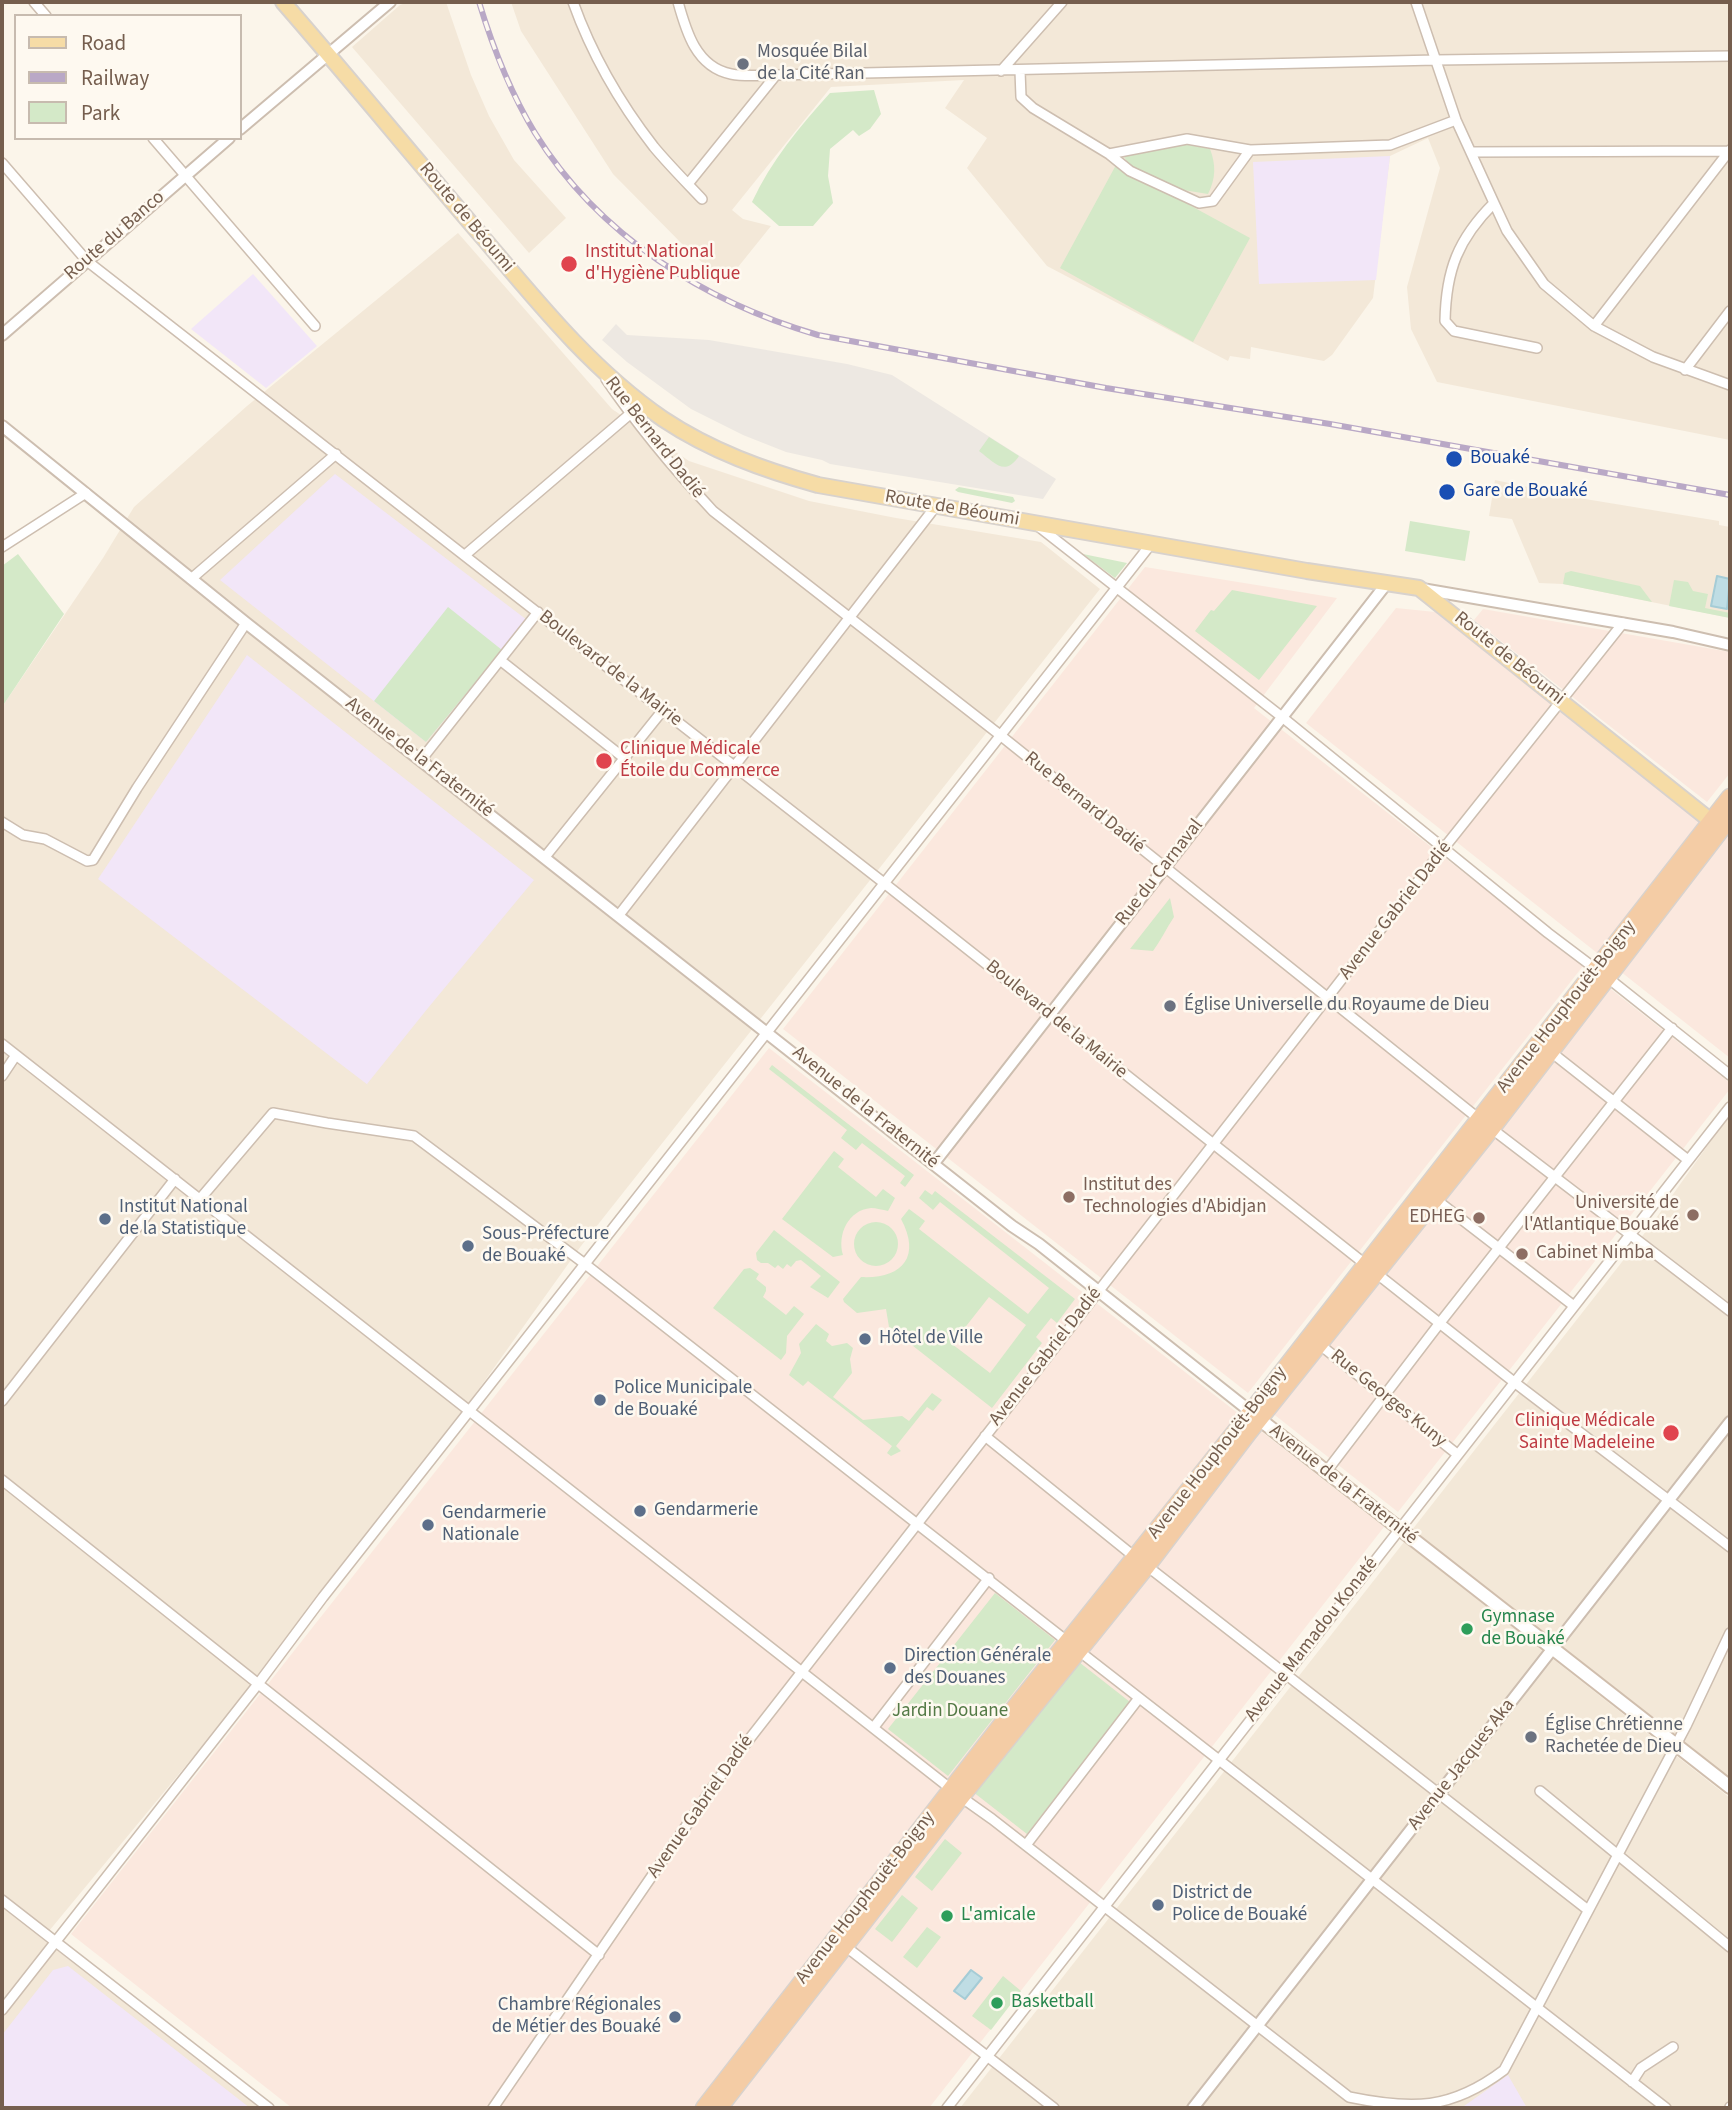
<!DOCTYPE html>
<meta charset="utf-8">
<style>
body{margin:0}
#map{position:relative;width:1732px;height:2110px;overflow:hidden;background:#fbf5ea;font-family:"Source Sans 3",sans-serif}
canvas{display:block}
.frame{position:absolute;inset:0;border:4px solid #755e4e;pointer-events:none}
.legend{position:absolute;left:14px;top:14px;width:228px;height:126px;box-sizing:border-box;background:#fef9f0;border:2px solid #c7bbaf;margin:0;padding:9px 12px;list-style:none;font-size:21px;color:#755e4e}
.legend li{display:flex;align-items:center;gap:14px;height:35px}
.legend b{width:35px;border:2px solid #c7bbaf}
</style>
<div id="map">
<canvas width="1732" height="2110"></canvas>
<div class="frame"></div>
<ul class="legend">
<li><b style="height:9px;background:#f6dca6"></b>Road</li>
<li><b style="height:9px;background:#b9a8c6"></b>Railway</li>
<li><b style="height:19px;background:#d4e9c8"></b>Park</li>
</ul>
</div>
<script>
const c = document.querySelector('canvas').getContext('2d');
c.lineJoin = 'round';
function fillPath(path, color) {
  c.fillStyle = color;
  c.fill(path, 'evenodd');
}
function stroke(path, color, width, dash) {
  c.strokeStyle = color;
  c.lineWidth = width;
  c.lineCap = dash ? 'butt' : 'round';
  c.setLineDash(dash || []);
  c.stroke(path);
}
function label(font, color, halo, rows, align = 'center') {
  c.font = font + ' "Source Sans 3",sans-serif';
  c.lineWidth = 5;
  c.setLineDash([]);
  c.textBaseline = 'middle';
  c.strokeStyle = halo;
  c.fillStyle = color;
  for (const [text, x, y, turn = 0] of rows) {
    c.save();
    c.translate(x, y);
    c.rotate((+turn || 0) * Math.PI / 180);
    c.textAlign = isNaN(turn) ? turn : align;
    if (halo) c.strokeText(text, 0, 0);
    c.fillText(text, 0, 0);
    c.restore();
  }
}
fillPath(new Path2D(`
 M408 2H446L471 75 489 116 514 160 566 218 529 253 352 47 400 5Z
 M511 2H1730V440L1437 382 1411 329 1407 287 1440 168 1428 138 1390 156 1373 298 1332 355 1324 361 1251 347 1250 359 1230 356 1228 361 1047 266 967 168 987 138 945 108 964 80 831 87 732 210 743 219 771 226 726 282 692 254 613 174 521 31Z
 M458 233 612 409 689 461 809 501 896 518 1041 542 1100 589 581 1246 421 1470 261 1675 44 1937 260 2108H2V707L103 558 134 507 247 406Z
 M1495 480 1579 498 1719 521V525L1730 527V618L1563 584 1539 583 1512 519 1489 516Z
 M1730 1114V1778L1412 1530 1654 1221Z
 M1404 1542 1730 1798V2108H960Z`), '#f3e8d8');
fillPath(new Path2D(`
 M1145 567 1337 598 1254 708 1583 966 1248 1393 783 1029Z
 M1396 608 1435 612 1720 836 1730 823V1058L1306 723Z
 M1483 609 1730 652V773L1707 802 1474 620Z
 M1598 979 1730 1083V1089L1398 1512 1262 1405Z
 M769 1048 1384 1527 929 2108H292L71 1934Z`), '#fbe8de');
fillPath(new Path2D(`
 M616 324 627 335 709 340 847 364 892 375 1056 479 1043 499 830 464 822 460 786 452 743 435 691 409 627 362 602 340Z`), '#ede8e2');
fillPath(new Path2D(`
 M1390 156 1376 280 1259 284 1253 162Z
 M253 274 317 346 266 388 191 329Z
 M335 474 527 620 426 742 220 580Z
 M247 655 534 880 428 1008 367 1084 368 1085 98 879Z
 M68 1966 250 2108H2V2035L53 1970Z
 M1508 2075 1527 2108H1454L1464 2106Z`), '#f2e6f8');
fillPath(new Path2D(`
 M874 90 881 114 870 129 859 136 853 130 830 149 828 176 833 203 813 226H779L752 202C771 161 800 126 830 93Z
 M1177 143 1210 149C1216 165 1216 178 1208 194L1171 188 1132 169 1121 152Z
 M1116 165 1250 238 1193 342 1060 268Z
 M989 437 1019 456C1005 477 995 463 979 451Z
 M959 487 1013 497 1015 501 1012 503 958 492 955 490Z
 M1410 521 1470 531 1465 561 1405 551Z
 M18 554 64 614 2 707V566Z
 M1083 554 1127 563 1115 578Z
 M1571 571 1640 586 1652 602 1563 584 1565 573Z
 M1674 580 1688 582 1693 591 1708 594 1705 608 1730 613V618L1669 606Z
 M1232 590 1317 606 1259 680 1195 631 1211 610 1214 611Z
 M448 607 502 650 426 742 374 701Z
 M1170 898 1174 917C1166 929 1161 940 1153 951L1130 949Z
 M772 1065 914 1175 905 1187 900 1183 905 1176 862 1143 856 1150 841 1138 847 1130 769 1069Z
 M834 1151 844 1159 838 1167 876 1197 883 1189 895 1198 888 1211C883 1210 876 1208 871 1208 848 1210 837 1235 843 1255L833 1257 782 1219Z
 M925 1190 932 1195 935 1191 1075 1299 1057 1323 1051 1318 1036 1337 1042 1343 992 1408 889 1327 886 1309 857 1313 844 1302 843 1299 861 1277C901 1279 922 1258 901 1219L909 1209 925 1221 919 1229 1028 1314 1049 1288 940 1202 933 1210 919 1198ZM989 1297 1026 1325 990 1373 952 1344Z
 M854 1244a22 22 0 1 1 44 0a22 22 0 1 1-44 0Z
 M774 1230 840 1282 828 1298 810 1287 821 1276 801 1260 796 1261 791 1267 787 1264 783 1269 778 1265 775 1268 768 1263H761L757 1260 756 1253Z
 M750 1268 759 1274 756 1279 766 1287V1291L763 1297 786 1315 794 1306 804 1314 787 1336 786 1353 781 1360 713 1308 744 1269Z
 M816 1324 829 1334 826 1341 832 1346 847 1343 853 1348 850 1359 852 1373 833 1397 863 1420 902 1416 909 1421 932 1393 942 1400 933 1411 927 1407 896 1446 901 1451 891 1456 887 1453 892 1446 808 1381 803 1386 789 1375 801 1353 799 1344Z
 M995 1593 1055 1640 948 1776 888 1729Z
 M1070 1655 1130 1702 1027 1834 968 1788Z
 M945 1839 962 1853 932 1891 915 1877Z
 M902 1895 918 1908 892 1942 875 1929Z
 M927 1927 941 1937 917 1968 903 1957Z
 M1003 1976 1021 1991 991 2030 972 2016Z`), '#d4e9c8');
const water = new Path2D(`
 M1717 576 1730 579 1727 609 1711 606Z
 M971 1970 982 1978 965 1999 954 1991Z`);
fillPath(water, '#bfdde4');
stroke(water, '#a5ccd6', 2);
const minor = new Path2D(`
 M34 2 46 16
 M573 2C592 55 619 102 654 147 669 165 686 182 702 199
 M678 2C686 31 696 67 731 74 745 77 761 75 776 75L1436 60 1730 56
 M1416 2 1456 120 1494 203 1507 231 1544 284 1594 326 1653 357 1730 385
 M1001 71 1062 2
 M1020 71 1021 97 1033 108 1109 154 1130 171 1199 203 1213 201 1250 150 1390 145 1456 120
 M153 138 315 326
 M1471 152 1728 151
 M1109 154 1187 139 1250 150
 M2 163 87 261 884 883 1365 1264
 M688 184 776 75
 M1494 203C1458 239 1446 270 1445 321L1454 331 1537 348
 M1594 326 1730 150
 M1685 370 1730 311
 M606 379C638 426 674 469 713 511L1000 735 1479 1119 1730 1311
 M1038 526 1282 717 1548 933 1597 970
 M2 547 86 493
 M465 555 630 414
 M191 579 336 454
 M500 660 624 758
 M421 760 538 612
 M2 822 23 835 45 839 87 861 93 860 137 788 246 623
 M545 857 663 710
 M619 915 936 506
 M1608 978 1730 1075
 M2 1044 951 1789
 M1551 1052 1688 1160
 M2 1076 16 1055
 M1434 1198 1574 1306
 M200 1199 273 1113 327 1123 414 1136 585 1264 1068 1642
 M1376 1273 1514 1382 1730 1547
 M1319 1344 1457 1454
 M2 1401 175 1179
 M985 1436 1136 1558
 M1326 1472 1439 1324 1672 1028
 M2 1480 599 1955
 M1147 1566 1588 1910
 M1079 1651 1666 2108
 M874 1727 989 1578
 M1540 1791 1730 1947
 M961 1797 992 1819 1349 2097C1412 2110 1451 2110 1504 2070L1686 1726 1730 1633
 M1026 1845 1139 1698
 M2 1900 269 2108
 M845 1946 1054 2108
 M2 2010 258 1684 323 1597 1151 544
 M1632 2082 1641 2068 1673 2047
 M493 2108 719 1778 1444 848 1623 623
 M947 2108 1730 1107
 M1730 2108V2107`);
const tertiary = new Path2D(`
 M240 129 390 2
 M2 335 229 138
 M2 426 246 623 1012 1226 1039 1244 1251 1412
 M1422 589 1673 632 1730 645
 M934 1163 1387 583
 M1193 2108 1730 1422`);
const secondary = new Path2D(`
 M1254 1415 1730 1787`);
const primary = new Path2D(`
 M283 2C351 80 417 161 485 240 539 304 593 371 663 419 711 451 764 470 818 485L1307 571 1419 588 1711 821`);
const trunk = new Path2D(`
 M704 2108 1012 1711 1251 1412 1730 797
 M719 2108 961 1797 1147 1566 1249 1432 1492 1128 1730 818`);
stroke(minor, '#cdbeb0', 12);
stroke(tertiary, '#cdbeb0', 14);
stroke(secondary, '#d0bead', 16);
stroke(primary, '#d8d2cd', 18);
stroke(trunk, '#d8d2cd', 19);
stroke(minor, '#fff', 9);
stroke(tertiary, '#fff', 10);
stroke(secondary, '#fff', 12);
stroke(primary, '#f6dca6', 14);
stroke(trunk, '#f4cca5', 16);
const rail = new Path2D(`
 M479 2C493 48 510 92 535 133 599 236 705 302 818 335L1106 388 1330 424 1730 495`);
stroke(rail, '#b9a8c6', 6);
stroke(rail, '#fef9f0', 3.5, [10]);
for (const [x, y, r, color] of [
 [743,64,7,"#6b7280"],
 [569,264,9,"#e0444e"],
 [1454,459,9,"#1a4fb4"],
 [1447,492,9,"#1a4fb4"],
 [604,761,9,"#e0444e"],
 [1170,1006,7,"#6b7280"],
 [1069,1197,7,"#8d6e63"],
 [1693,1215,7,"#8d6e63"],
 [1479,1218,7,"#8d6e63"],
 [105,1219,7,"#5c6f8a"],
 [468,1246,7,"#5c6f8a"],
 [1522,1254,7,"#8d6e63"],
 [865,1339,7,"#5c6f8a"],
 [600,1400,7,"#5c6f8a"],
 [1671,1433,9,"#e0444e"],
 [640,1511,7,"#5c6f8a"],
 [428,1525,7,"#5c6f8a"],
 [1467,1629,7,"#2e9e5b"],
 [890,1668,7,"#5c6f8a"],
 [1531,1737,7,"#6b7280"],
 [1158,1905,7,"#5c6f8a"],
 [947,1916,7,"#2e9e5b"],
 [997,2003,7,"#2e9e5b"],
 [675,2017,7,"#5c6f8a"]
]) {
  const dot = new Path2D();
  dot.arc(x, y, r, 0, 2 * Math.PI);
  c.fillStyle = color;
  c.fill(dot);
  stroke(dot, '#fef9f0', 2.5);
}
label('19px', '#5b616d', '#fef9f0', [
 ["Mosquée Bilal",757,53],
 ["de la Cité Ran",757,75],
 ["Église Universelle du Royaume de Dieu",1184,1006],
 ["Église Chrétienne",1545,1726],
 ["Rachetée de Dieu",1545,1748]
], 'left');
label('19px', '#755e4e', '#fef9f0', [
 ["Route de Béoumi",466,218,50],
 ["Route du Banco",115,236,-41],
 ["Rue Bernard Dadié",654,438,52],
 ["Route de Béoumi",952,509,10],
 ["Route de Béoumi",1509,659,39],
 ["Boulevard de la Mairie",610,669,38],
 ["Avenue de la Fraternité",419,758,38],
 ["Rue Bernard Dadié",1084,803,39],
 ["Rue du Carnaval",1160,873,-52],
 ["Avenue Gabriel Dadié",1396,911,-52],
 ["Avenue Houphouët-Boigny",1567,1007,-52],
 ["Boulevard de la Mairie",1056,1020,39],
 ["Avenue de la Fraternité",865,1108,39],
 ["Avenue Gabriel Dadié",1046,1357,-52],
 ["Rue Georges Kuny",1388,1399,39],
 ["Avenue Houphouët-Boigny",1218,1453,-52],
 ["Avenue de la Fraternité",1343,1485,38],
 ["Avenue Mamadou Konaté",1312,1640,-52],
 ["Avenue Jacques Aka",1462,1765,-52],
 ["Avenue Gabriel Dadié",701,1807,-55],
 ["Avenue Houphouët-Boigny",866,1898,-52]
]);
label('19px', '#be3a42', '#fef9f0', [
 ["Institut National",585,253],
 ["d'Hygiène Publique",585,275],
 ["Clinique Médicale",620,750],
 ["Étoile du Commerce",620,772],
 ["Clinique Médicale",1655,1422,"right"],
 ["Sainte Madeleine",1655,1444,"right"]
], 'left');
label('19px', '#164399', '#fef9f0', [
 ["Bouaké",1470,459],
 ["Gare de Bouaké",1463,492]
], 'left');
label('19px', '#785e54', '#fef9f0', [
 ["Institut des",1083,1186],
 ["Technologies d'Abidjan",1083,1208],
 ["Université de",1679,1204,"right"],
 ["l'Atlantique Bouaké",1679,1226,"right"],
 ["EDHEG",1465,1218,"right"],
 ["Cabinet Nimba",1536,1254]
], 'left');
label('19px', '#4e5e75', '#fef9f0', [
 ["Institut National",119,1208],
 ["de la Statistique",119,1230],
 ["Sous-Préfecture",482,1235],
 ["de Bouaké",482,1257],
 ["Hôtel de Ville",879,1339],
 ["Police Municipale",614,1389],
 ["de Bouaké",614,1411],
 ["Gendarmerie",654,1511],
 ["Gendarmerie",442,1514],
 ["Nationale",442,1536],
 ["Direction Générale",904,1657],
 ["des Douanes",904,1679],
 ["District de",1172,1894],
 ["Police de Bouaké",1172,1916],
 ["Chambre Régionales",661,2006,"right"],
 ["de Métier des Bouaké",661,2028,"right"]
], 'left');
label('19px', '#27864d', '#fef9f0', [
 ["Gymnase",1481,1618],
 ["de Bouaké",1481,1640],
 ["L'amicale",961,1916],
 ["Basketball",1011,2003]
], 'left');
label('19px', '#547a46', '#fef9f0', [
 ["Jardin Douane",950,1712]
]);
</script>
